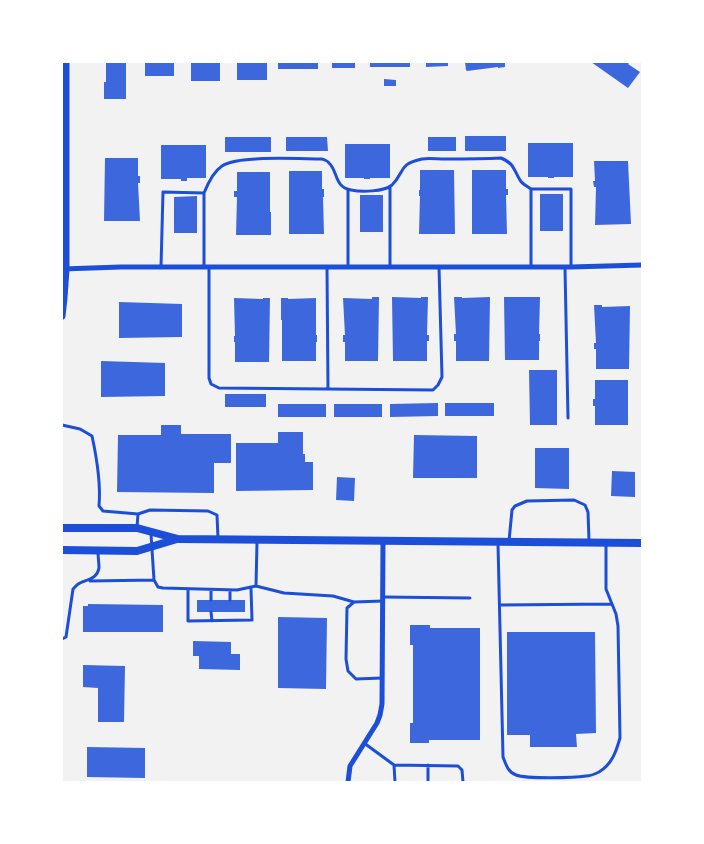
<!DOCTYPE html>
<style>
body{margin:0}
#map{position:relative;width:704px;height:844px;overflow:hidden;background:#f2f2f2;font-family:"Public Sans",sans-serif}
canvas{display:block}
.frame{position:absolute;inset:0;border:63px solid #fff;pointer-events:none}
</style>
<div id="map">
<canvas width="704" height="844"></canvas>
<div class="frame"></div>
</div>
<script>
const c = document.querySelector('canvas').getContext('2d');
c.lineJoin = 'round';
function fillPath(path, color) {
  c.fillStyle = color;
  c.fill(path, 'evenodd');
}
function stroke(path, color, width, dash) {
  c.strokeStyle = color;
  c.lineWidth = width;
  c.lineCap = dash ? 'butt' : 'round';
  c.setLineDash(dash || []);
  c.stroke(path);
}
fillPath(new Path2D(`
 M106 62H126V99H104V82H106Z
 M145 62H174V76H145Z
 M191 62H220V81H191Z
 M237 62H267V80H237Z
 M278 62H318V69H278Z
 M332 62H355V68H332Z
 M370 62H410V67H370Z
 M426 62H448V66L426 67Z
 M465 62H505V67L498 68V67L467 71 466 70Z
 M591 62H630L628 64 640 72 628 88Z
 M384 79 396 80V86H384Z
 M465 136H506V151H465Z
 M225 137H271V152H225Z
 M286 137H327L328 151H286Z
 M428 137H456V151H428Z
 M528 143H573V177H554V178H548V177H528Z
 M345 144H390V178H370V179H364V178H345Z
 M161 145H206V178H187V181H181V179H161Z
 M105 158H138V176H140V183H138L140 221H104Z
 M594 161H628L631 224 595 225 596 187H594L593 181H595Z
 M420 170H454L455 234H419L420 196H419V190H420Z
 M472 170H506V189H508V195H506L507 234H472Z
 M289 171H322V189H324V197H323L324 234H289Z
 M237 172H270V212H271V235H236L237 197H234V191H237Z
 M540 194H563V231H540Z
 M360 195H383V232H360Z
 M197 196V233H174V197Z
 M372 297H379L378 361H345V342H343V335H345L343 298 372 299Z
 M392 297 421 298V297H428L427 335H429V341H427V361H393Z
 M454 297H462V298L490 297 489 361H456V341H454V334H456Z
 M504 297H540L539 334H540V341H539V360H505Z
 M234 298 263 299V298H270L269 362H235V342H234V336H235Z
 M281 298H288V299L316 298V335H317V342H316V361H282V320H281Z
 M119 302 182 304V337L119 338Z
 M594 305H602V307L630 306 629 369H596V349H594V343H596Z
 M101 361 165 363V396L101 397Z
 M529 370H557V425H530Z
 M595 380H628V425H595V406H593V399H595Z
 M225 394H266V407H225Z
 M438 403V416L390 417V404Z
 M445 403H494V416H445Z
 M278 404H326V417H278Z
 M334 404H382V417H334Z
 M161 425H181V434H231V463H214V493L117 492 118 435H161Z
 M278 432H303V454H305V462H313V490L236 491V443H278Z
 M414 435 477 436V478H413Z
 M535 448H569V489L535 488Z
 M612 471 635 472V497L611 496Z
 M337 477 355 478 354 501 336 500Z
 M197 600H245V612H197Z
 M88 604 163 605V632H83V606H88Z
 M278 617 327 618 326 689 278 688Z
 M410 625H430V628H480V740H429V743H410V723H413V645H410Z
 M507 632H595L596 733 576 734 577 747H530V735H507Z
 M193 641 231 642V654H240V670L199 669V656H193Z
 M83 665 125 666 124 722H98V688L83 687Z
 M87 747 145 748V778L87 777Z`), '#3d67dc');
stroke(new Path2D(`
 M390 187V266
 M348 189V267
 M204 193C208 183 213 172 222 166 238 155 300 159 321 159 323 159 328 161 329 163 338 171 334 187 351 190 361 192 384 192 392 185 405 172 398 164 422 159 429 158 437 159 445 159 463 159 482 159 501 158 515 164 513 169 520 180 522 184 527 186 531 189
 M161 267 163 192 204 193V267
 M209 267V378L211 384 219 388 433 390 438 385 442 377 439 267
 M531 267V189H571V267
 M327 268 328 389
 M565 268 568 418
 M62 425 80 429 92 436C97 459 101 483 99 506L103 511 138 514 150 510 208 511 217 515 218 538
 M137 527 138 514
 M151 534 154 580 158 587 163 588 237 590 256 586 257 542
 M509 541 512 510 515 506 527 501 574 500 585 505 588 512 589 540
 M498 544 503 757C506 765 508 772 516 775 526 779 574 778 586 776 589 776 595 774 599 772 612 764 616 752 620 738L618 626 616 614 606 589V544
 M90 581 154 580
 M256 586 284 593 333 596 354 602
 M188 589V621L252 620 251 589
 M211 590V600
 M230 590V600
 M383 597 470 598
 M500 605 611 604
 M211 612 212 621
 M62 639 66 637 73 589C75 587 77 584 80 583 88 579 97 579 99 568 99 563 98 557 98 552
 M382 678 356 679 348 671 346 659 347 608 354 602 383 601
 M364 743 394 765 458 766 462 770 463 782
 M394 765 395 782
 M428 765V782`), '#1d4ed8', 3);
stroke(new Path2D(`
 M62 269 121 267H571L642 265
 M348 782 350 766 377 723 380 715 382 704 383 542`), '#1d4ed8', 5);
stroke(new Path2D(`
 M62 316 64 298 66 269V62`), '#1d4ed8', 7);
stroke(new Path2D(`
 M62 528H137L178 539 642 543
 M62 550 137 551 177 539`), '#1d4ed8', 8);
</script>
